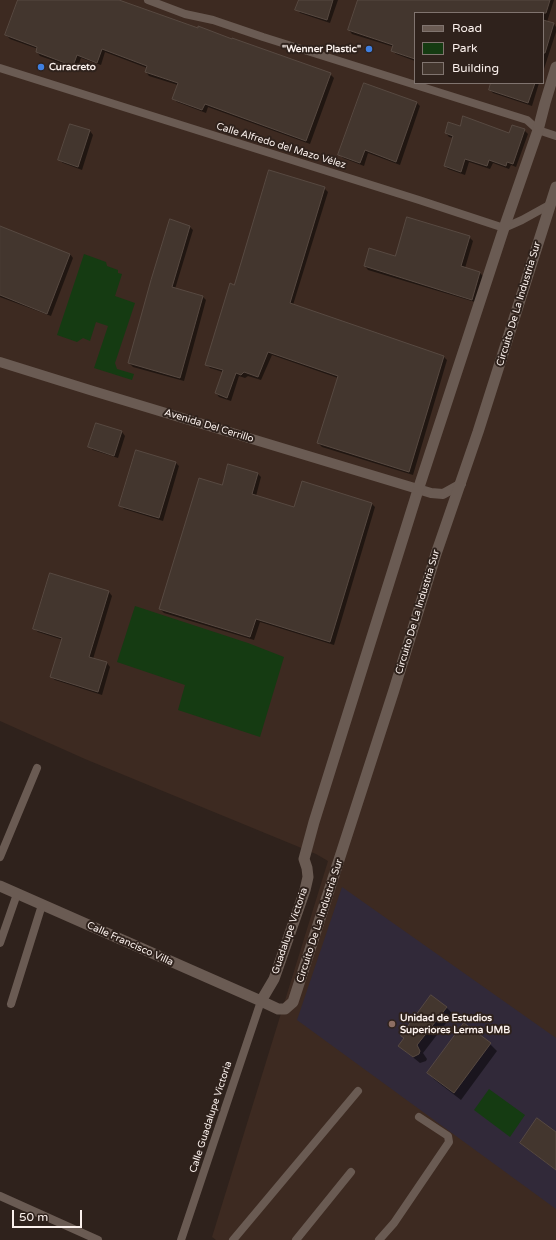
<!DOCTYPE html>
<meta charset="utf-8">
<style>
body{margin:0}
#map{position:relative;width:556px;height:1240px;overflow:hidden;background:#2f221c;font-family:"Varela Round",sans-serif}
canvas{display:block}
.legend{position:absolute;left:414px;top:12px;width:130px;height:72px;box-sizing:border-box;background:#2f221c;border:1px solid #80746f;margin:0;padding:5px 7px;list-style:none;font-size:12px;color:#faf0ec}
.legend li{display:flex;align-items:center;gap:8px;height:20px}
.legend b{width:20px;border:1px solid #80746f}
.scale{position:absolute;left:12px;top:1210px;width:70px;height:18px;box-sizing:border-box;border:2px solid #faf0ec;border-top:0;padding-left:5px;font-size:12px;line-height:14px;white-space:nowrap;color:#faf0ec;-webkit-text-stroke:3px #2f221c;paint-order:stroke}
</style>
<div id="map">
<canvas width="556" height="1240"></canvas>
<ul class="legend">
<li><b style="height:5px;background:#6a5b53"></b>Road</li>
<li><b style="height:11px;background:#153b12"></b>Park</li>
<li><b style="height:11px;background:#43362e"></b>Building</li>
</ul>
<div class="scale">50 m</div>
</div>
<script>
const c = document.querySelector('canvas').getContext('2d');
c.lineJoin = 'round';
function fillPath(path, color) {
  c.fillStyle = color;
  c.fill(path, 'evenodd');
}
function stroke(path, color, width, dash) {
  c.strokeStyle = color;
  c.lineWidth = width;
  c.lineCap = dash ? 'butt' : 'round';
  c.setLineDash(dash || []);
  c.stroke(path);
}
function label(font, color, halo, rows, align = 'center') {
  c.font = font + ' "Varela Round",sans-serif';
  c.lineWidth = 4;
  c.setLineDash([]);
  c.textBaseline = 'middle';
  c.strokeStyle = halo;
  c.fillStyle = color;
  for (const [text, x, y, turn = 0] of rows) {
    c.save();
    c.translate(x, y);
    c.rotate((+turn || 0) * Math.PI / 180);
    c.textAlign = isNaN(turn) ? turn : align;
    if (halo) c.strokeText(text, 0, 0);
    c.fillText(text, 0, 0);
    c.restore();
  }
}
fillPath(new Path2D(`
 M0 0H556V1240H216L212 1237 328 861 316 854 85 759 0 721ZM415 13H543V83H415Z`), '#3d2a21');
fillPath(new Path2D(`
 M342 887 556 1038V1209L297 1020Z`), '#312939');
fillPath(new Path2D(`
 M84 254 106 262 107 266 118 270V273L122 274 115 296 135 303 115 363 117 369 134 374 132 380 94 368 108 326 96 322 90 341 83 338 77 342 57 335Z
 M135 606 248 643 284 657 260 737 178 710 185 685 117 662Z
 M489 1089 525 1115 510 1137 474 1110Z`), '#153b12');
fillPath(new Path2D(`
 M19 0H116L330 74 334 78 310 144 208 107 206 113 177 102 174 99 178 85 149 76 146 72 147 68 105 52 101 65 81 58 77 69 40 56 37 52 38 49 10 39 6 35Z
 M300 0H338L330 23 300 13 297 9Z
 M359 0H554L547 22 554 24 556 27V32L543 72V13H415V61L396 54 393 51 394 47 352 34 349 30Z
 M492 83H539L532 106 493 93 490 90Z
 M365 84 417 103 420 106 400 165 368 153 364 166 343 158 339 154Z
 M71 125 90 131 93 135 82 170 63 163 59 160Z
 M460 128 509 134 524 130 528 134 516 167 511 165 509 169 493 163 490 169 469 162 465 175 448 169 445 166 454 138 449 137 446 133Z
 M324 188 328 192 293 305 444 357 447 360 413 475 322 447 318 443 338 378 272 355 261 380 248 376 245 378 239 376 231 401 219 397 216 393 223 372 210 368 206 364 235 286Z
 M190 227 193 230 175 289 202 296 206 300 184 381 133 367 129 363Z
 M0 229 70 254 73 258 51 316 0 297Z
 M469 237 473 241 465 268 480 273 483 276 475 302 368 270 365 266Z
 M97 424 122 432 125 436 118 458 93 450 90 447Z
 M176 463 179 466 163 521 124 509 120 505Z
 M229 466 258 474 261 477 256 496 295 508 303 483 372 504 375 507 334 645 260 622 254 640 164 613 160 609 223 486Z
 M51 574 109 592 112 596 93 659 107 663 110 667 102 695 55 680 51 677 63 640 38 632 34 629Z
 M446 1007 453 1014 423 1053 427 1059 426 1061 420 1063 399 1046Z
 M490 1044 497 1051 461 1100 435 1080 428 1073Z
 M556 1133V1170L529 1150 521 1143Z`), '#0007');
const building = new Path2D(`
 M18 0H119L198 28V26L232 39V38L331 73 306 141 205 104 202 110 172 99 178 83 145 72 147 66 102 49 97 63 77 55 73 66 36 52 37 47 5 35Z
 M299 0H333L327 20 295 10Z
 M358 0H550L546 13H415V59L391 51 393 45 348 30Z
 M543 20 554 23 545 53H543Z
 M364 83 417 102 396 162 365 150 360 163 338 155Z
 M491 83H535L528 103 489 90Z
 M463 116 509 133 512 125 525 129 513 164 507 162 506 166 489 160 487 166 465 159 461 172 444 166 453 136 445 133 448 122 460 126Z
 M70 124 90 130 78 167 58 160Z
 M269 170 325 187 290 303 444 356 409 472 317 443 338 376 268 352 258 377 244 372 241 375 236 373 227 398 215 393 223 370 205 365 230 283 234 285Z
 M407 217 470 236 461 266 480 272 472 300 364 266 369 248 395 256Z
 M170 219 190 226 172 287 203 296 180 378 128 363 151 280Z
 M0 226 70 254 47 314 0 295Z
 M96 423 122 431 114 456 88 447Z
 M136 450 176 462 159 518 119 506Z
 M228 464 258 473 252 494 294 507 302 481 372 503 330 642 256 619 250 637 159 609 199 478 222 485Z
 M50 573 109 591 89 657 107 662 98 692 50 677 62 638 33 629Z
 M431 995 447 1007 417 1045 420 1051 419 1054 413 1057 398 1046 404 1038 401 1036Z
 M464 1023 491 1043 454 1093 427 1073Z
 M537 1118 556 1132V1170L520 1143Z`);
fillPath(building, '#43362e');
stroke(building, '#574941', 1);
stroke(new Path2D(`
 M148 0 185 14 213 20 263 37 527 120 538 130 556 136
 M0 68 419 200 504 228 522 220 551 204
 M0 857 37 768
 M0 943 17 894
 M11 1004 42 905
 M0 1196 98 1240
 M181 1240 261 1001
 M233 1240 358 1091
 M296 1240 351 1172
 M379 1240 394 1223 449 1142 448 1136 419 1117`), '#6a5b53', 8);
stroke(new Path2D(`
 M0 362 93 391 431 493 443 494 461 484`), '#6a5b53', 10);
stroke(new Path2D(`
 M0 886 261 1001 278 1009H285L293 1002 394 690 436 554 478 432 556 187
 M261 1001 274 979 305 890 308 877 307 868 304 859 314 822 418 490 504 228 538 130 545 103 556 67`), '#6a5b53', 11);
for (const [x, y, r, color] of [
 [369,49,4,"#3f7fe0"],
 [41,67,4,"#3f7fe0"],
 [392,1024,4,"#8d6e63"]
]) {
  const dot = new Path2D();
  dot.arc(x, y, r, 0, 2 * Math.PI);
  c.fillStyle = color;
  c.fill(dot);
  stroke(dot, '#2f221c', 1.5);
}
label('bold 10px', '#faf0ec', '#2f221c', [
 ["\"Wenner Plastic\"",361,49,"right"],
 ["Curacreto",49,67],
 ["Unidad de Estudios",400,1018],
 ["Superiores Lerma UMB",400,1030]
], 'left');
label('10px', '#faf0ec', '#2f221c', [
 ["Calle Alfredo del Mazo Vélez",281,146,17],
 ["Circuito De La Industria Sur",519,304,-73],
 ["Avenida Del Cerrillo",209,426,17],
 ["Circuito De La Industria Sur",418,612,-73],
 ["Circuito De La Industria Sur",320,921,-72],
 ["Guadalupe Victoria",290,931,-71],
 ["Calle Francisco Villa",130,944,24],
 ["Calle Guadalupe Victoria",211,1117,-72]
]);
</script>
